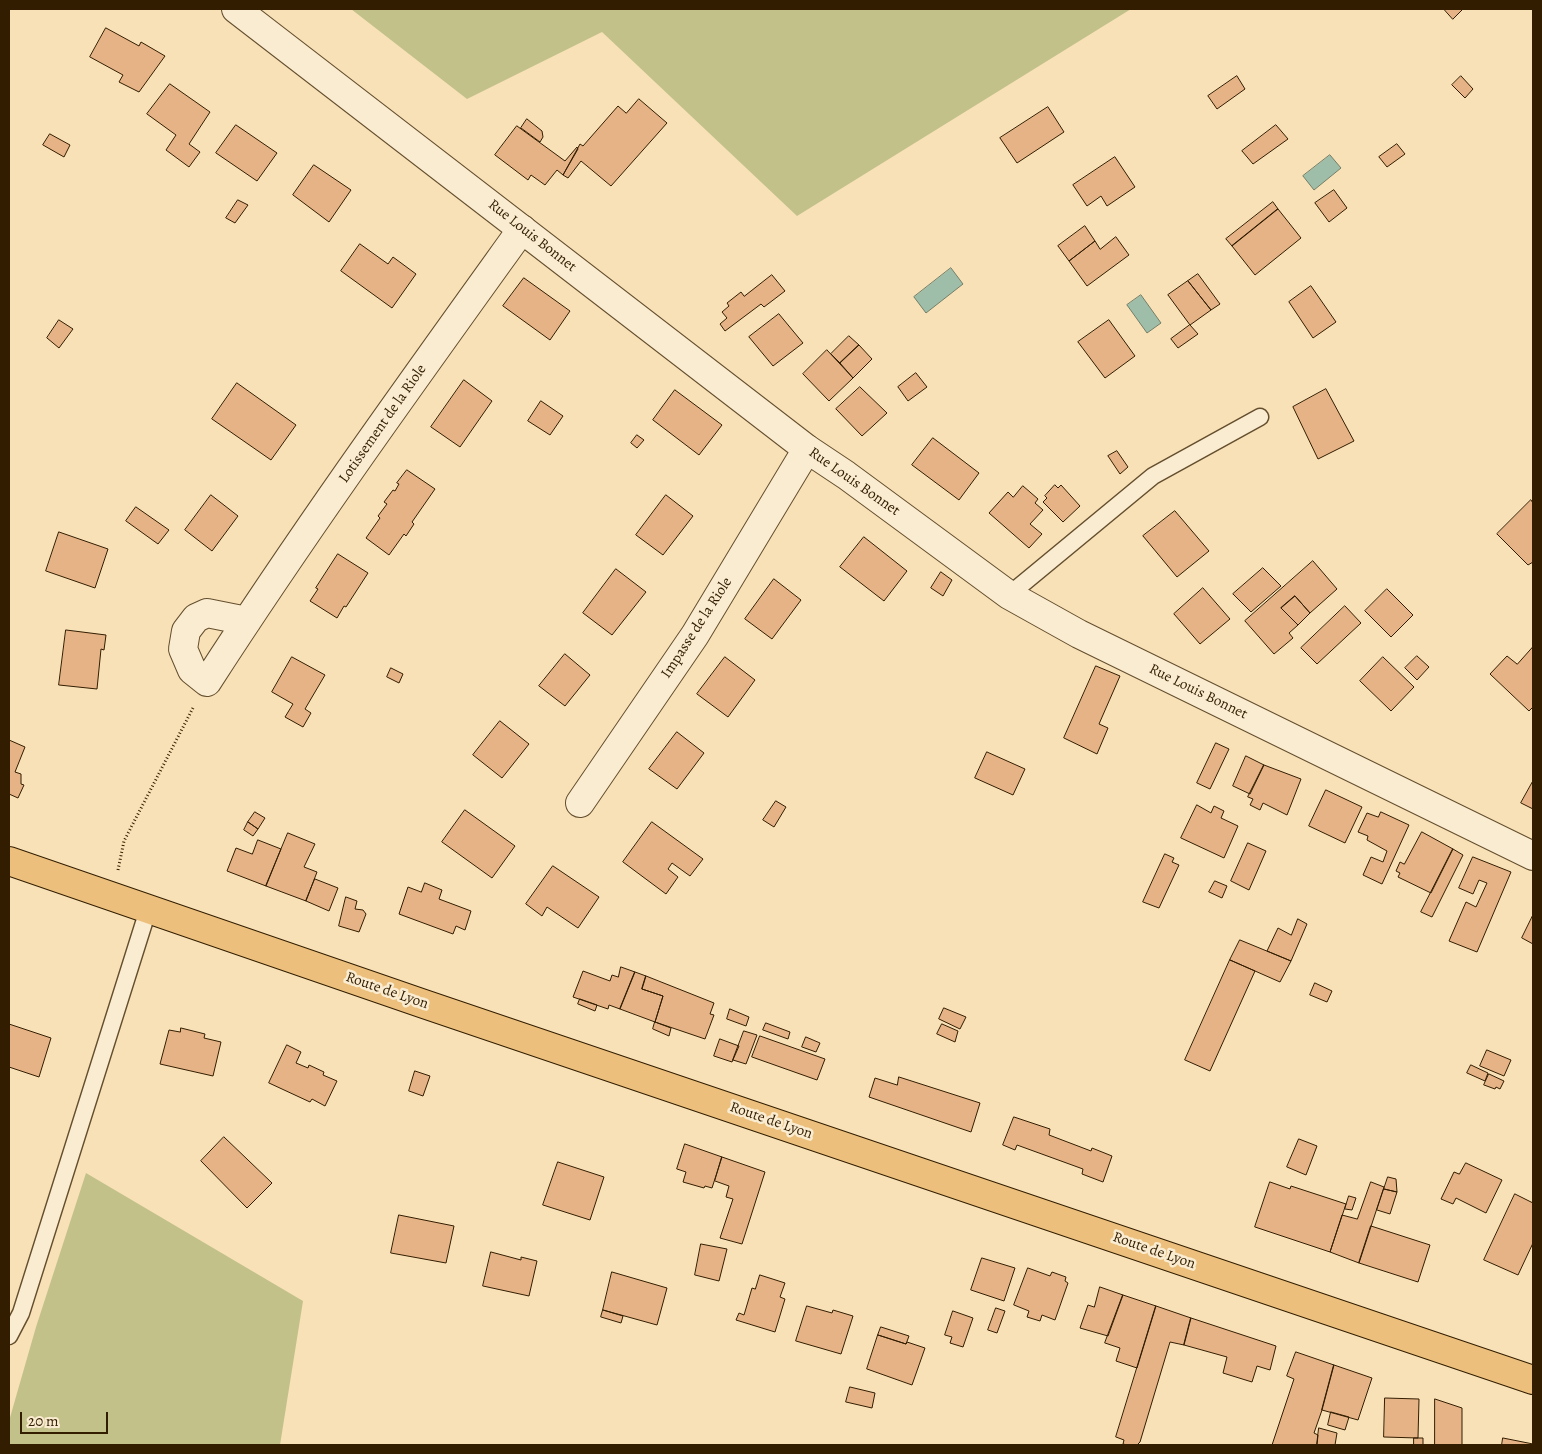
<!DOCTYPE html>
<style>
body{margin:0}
#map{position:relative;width:1542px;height:1454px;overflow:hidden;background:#f8e1b7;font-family:Alegreya,serif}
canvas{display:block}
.frame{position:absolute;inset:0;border:10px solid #321d00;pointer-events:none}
.scale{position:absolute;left:20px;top:1412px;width:88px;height:22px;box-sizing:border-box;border:2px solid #321d00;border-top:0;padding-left:6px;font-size:15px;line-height:18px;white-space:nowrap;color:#321d00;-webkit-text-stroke:4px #faecd0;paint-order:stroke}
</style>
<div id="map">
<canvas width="1542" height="1454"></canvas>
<div class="frame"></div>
<div class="scale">20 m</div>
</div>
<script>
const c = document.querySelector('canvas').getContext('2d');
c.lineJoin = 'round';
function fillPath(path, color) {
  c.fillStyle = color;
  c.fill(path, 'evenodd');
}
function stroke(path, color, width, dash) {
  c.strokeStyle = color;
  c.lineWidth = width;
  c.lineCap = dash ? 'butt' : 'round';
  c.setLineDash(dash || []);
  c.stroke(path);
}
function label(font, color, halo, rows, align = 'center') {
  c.font = font + ' Alegreya,serif';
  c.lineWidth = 5;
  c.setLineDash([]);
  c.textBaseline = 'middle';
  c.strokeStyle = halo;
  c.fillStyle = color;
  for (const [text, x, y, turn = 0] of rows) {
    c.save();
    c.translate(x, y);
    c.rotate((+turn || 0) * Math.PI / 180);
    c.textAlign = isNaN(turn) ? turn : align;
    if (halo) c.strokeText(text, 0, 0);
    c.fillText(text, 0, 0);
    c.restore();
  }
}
fillPath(new Path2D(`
 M351 9H1131L797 216 602 32 467 99Z
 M86 1173 303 1301 280 1445H9V1421L36 1327Z`), '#c3c18a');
const water = new Path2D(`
 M1330 155 1341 168 1314 190 1303 176Z
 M951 268 963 284 926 313 914 297Z
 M1141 295 1161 323 1147 333 1127 305Z`);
fillPath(water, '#9ebeaa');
stroke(water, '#737e66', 1);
const building = new Path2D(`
 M1444 9H1463L1453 19Z
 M106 28 139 46 141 42 165 56 139 92 119 82 123 75 90 57Z
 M1237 76 1245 89 1217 109 1208 96Z
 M1461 76 1473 89 1465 98 1452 85Z
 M170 84 210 112 189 144 200 152 189 167 166 150 176 135 147 114Z
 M639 99 667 123 611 186 581 161 568 178 563 175 580 144 583 146 618 106 626 113Z
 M1048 107 1064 132 1017 163 1000 138Z
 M527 119 542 131 543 137 540 142 521 128Z
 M236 125 277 153 257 181 216 153Z
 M1276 125 1288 139 1253 164 1242 151Z
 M517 126 565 161 577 147 578 149 563 175 557 170 545 185 531 175 528 180 495 155Z
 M50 134 70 145 64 157 43 145Z
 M1397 144 1405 154 1387 167 1379 157Z
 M1115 157 1135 187 1107 206 1101 196 1087 206 1073 185Z
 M314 165 351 190 329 222 293 195Z
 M1334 190 1347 208 1329 222 1315 203Z
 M238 200 248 205 235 223 226 218Z
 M1273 202 1278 209 1232 246 1226 239Z
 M1278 209 1301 238 1255 275 1232 246Z
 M1085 226 1095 241 1069 261 1058 246Z
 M1116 237 1129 255 1087 286 1069 261 1095 241 1100 249Z
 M360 244 388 264 393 257 416 274 392 308 341 271Z
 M1198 274 1220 304 1211 310 1188 281Z
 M772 275 785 291 764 307 761 304 725 331 720 324 727 318 722 312 729 306 727 303 741 292 744 296Z
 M524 278 570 311 550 340 503 306Z
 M1188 281 1211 310 1190 325 1168 295Z
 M1311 286 1336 322 1313 338 1289 302Z
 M779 314 803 343 773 366 749 337Z
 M59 320 73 329 59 348 47 338Z
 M1109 320 1135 356 1105 378 1078 342Z
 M1190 325 1198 334 1178 348 1171 339Z
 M849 336 859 345 840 363 831 354Z
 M859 345 872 359 853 378 840 363Z
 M827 350 853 378 829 401 803 374Z
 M916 373 927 387 908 401 898 387Z
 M464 380 492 401 460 447 431 427Z
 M237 383 296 425 271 460 212 419Z
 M860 387 887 413 862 436 836 409Z
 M1326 389 1354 441 1318 459 1293 407Z
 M675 390 722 425 699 455 653 420Z
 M541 401 563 416 550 435 528 421Z
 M637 435 644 440 637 448 631 443Z
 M933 438 979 473 959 500 912 465Z
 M1117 451 1128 467 1120 474 1108 456Z
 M407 470 435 489 412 522 414 524 406 536 404 534 389 555 366 538 380 518 378 516 387 504 384 502 393 490 395 491 399 484 397 483Z
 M1055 485 1058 488 1061 485 1080 506 1063 522 1043 502 1047 498 1045 496Z
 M1023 486 1038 499 1035 503 1043 510 1030 524 1042 534 1029 548 989 513 1008 492 1013 497Z
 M211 495 238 516 212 551 185 530Z
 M666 495 693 516 663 555 636 535Z
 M1531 500 1533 503V562L1528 565 1497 534Z
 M136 507 169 530 158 544 126 521Z
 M1175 511 1209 551 1177 577 1143 536Z
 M59 532 108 549 95 588 46 571Z
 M864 537 907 571 884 601 840 567Z
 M338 554 368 573 346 607 344 606 337 618 310 601 318 589 316 588Z
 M1313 561 1337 589 1310 613 1295 596 1281 608 1298 625 1289 633 1293 638 1274 654 1245 621Z
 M1263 568 1281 586 1251 612 1233 594Z
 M616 569 646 592 612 635 583 613Z
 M941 572 952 580 943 596 931 588Z
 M774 579 801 600 772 639 745 619Z
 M1203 588 1230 619 1200 644 1174 614Z
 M1387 589 1413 615 1391 637 1365 611Z
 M1295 596 1310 613 1298 625 1281 608Z
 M1345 606 1361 623 1317 664 1301 648Z
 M66 630 106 635 104 650 101 649 97 689 59 685Z
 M1533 647V707L1529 711 1490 674 1507 656 1517 664Z
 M565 654 590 675 565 706 539 686Z
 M1417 656 1429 667 1417 680 1405 668Z
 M292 657 325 675 305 709 311 713 303 727 285 717 293 704 272 692Z
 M725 657 755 680 728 717 697 694Z
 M1383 657 1414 687 1391 711 1360 681Z
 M1096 666 1120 676 1099 724 1108 728 1097 754 1064 738Z
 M391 668 403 674 399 683 387 677Z
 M500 721 529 744 502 778 473 755Z
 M677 732 704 753 677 789 649 769Z
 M9 740 25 747 15 772 21 774V784L24 785 18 798 9 794Z
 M1216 743 1229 749 1210 789 1197 783Z
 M987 752 1025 769 1013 795 975 778Z
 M1246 756 1264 765 1250 794 1233 786Z
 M1264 765 1301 779 1287 815 1263 803 1260 810 1250 805 1253 799 1248 797Z
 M1533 781V809L1521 803Z
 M1326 790 1362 807 1345 843 1309 826Z
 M776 801 786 807 774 827 763 820Z
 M1197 805 1211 813 1214 806 1224 811 1221 818 1238 826 1224 858 1181 838Z
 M465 810 515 846 492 878 442 842Z
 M255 812 265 818 258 829 248 822Z
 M1381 812 1409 825 1382 884 1363 875 1371 857 1383 862 1387 851 1367 840 1368 836 1358 832 1367 813 1378 817Z
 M248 822 258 829 253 836 244 830Z
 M652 822 703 859 690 876 672 863 668 869 678 877 666 894 623 862Z
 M1422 832 1453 849 1431 893 1398 877 1400 873 1396 871 1400 862 1404 864Z
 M288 833 315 844 304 867 317 872 306 901 266 886Z
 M258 840 281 849 266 886 227 871 236 848 252 854Z
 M1248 843 1266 851 1249 890 1231 881Z
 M1453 849 1463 855 1432 917 1421 912Z
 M1165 854 1174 858 1172 862 1179 865 1159 908 1143 902Z
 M1473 857 1511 872 1477 952 1449 941 1466 902 1476 907 1487 883 1479 880 1473 894 1459 888Z
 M553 866 599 897 578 928 547 907 542 916 526 904Z
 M315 879 338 888 329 911 306 901Z
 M1215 881 1227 886 1222 898 1209 892Z
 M425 883 442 890 439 899 471 911 465 930 456 926 453 934 399 914 408 887 421 892Z
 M346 897 357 901 355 909 363 910 366 914 359 932 339 926Z
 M1533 915V944L1522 938Z
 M1298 919 1307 924 1291 961 1267 951 1278 928 1291 935Z
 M1240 940 1291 961 1280 982 1230 960Z
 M1230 960 1255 971 1210 1071 1185 1060Z
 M621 967 635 972 620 1009 609 1005 608 1009 573 997 583 971 610 981 612 975 618 977Z
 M635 972 646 976 642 989 663 996 655 1022 620 1009Z
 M646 976 714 1003 710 1014 714 1015 705 1039 655 1022 663 996 642 989Z
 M1315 983 1332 991 1327 1002 1310 995Z
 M580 999 597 1005 595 1011 578 1004Z
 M944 1008 966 1017 960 1029 939 1019Z
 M730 1009 749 1017 746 1026 727 1019Z
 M655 1022 671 1028 669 1036 653 1029Z
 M766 1023 790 1032 788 1039 763 1030Z
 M9 1024 51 1038 39 1077 9 1067Z
 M942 1024 958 1031 955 1042 937 1034Z
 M181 1028 205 1034 204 1038 221 1042 213 1076 160 1064 169 1030 180 1032Z
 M744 1031 757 1035 746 1064 733 1060Z
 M760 1036 825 1059 817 1080 752 1057Z
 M806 1037 820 1043 816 1052 802 1047Z
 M720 1039 739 1046 732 1062 714 1056Z
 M287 1045 301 1052 296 1063 308 1068 309 1065 324 1072 323 1075 337 1081 325 1106 312 1099 310 1102 269 1083Z
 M1487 1050 1511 1060 1504 1076 1480 1066Z
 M1471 1065 1488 1073 1485 1081 1467 1073Z
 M415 1071 430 1076 423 1096 409 1091Z
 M1489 1074 1504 1081 1500 1089 1496 1087 1495 1089 1484 1085Z
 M899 1077 980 1103 971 1132 869 1097 875 1078 897 1085Z
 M1014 1117 1050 1129 1049 1135 1091 1151 1092 1148 1112 1156 1103 1182 1082 1174 1083 1169 1017 1145 1015 1150 1003 1145Z
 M224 1137 272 1183 247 1208 201 1161Z
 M1299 1139 1317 1146 1306 1175 1287 1167Z
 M685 1144 722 1157 712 1188 705 1186 704 1188 683 1182 686 1172 677 1169Z
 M722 1157 765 1172 742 1244 720 1238 733 1199 726 1197 729 1186 715 1181Z
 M558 1162 604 1177 590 1220 543 1205Z
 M1466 1163 1502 1180 1486 1213 1456 1198 1453 1204 1441 1199 1454 1172 1459 1174Z
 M1388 1177 1396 1179 1397 1192 1384 1189Z
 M1270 1182 1290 1189 1291 1186 1346 1204 1330 1252 1255 1227Z
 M1371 1182 1384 1187 1359 1263 1330 1252 1342 1215 1357 1219Z
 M1384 1189 1397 1192 1390 1214 1377 1210Z
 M1515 1194 1533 1203V1243L1518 1275 1484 1260Z
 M1349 1196 1356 1198 1352 1210 1345 1209Z
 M399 1215 454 1226 446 1263 391 1253Z
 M1371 1226 1430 1245 1418 1282 1359 1263Z
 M701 1244 727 1249 719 1281 695 1275Z
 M491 1252 521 1260V1257L537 1261 529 1296 483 1286Z
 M982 1258 1015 1268 1004 1301 971 1290Z
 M1028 1268 1050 1276 1052 1272 1066 1277 1065 1281 1068 1283 1055 1320 1042 1315 1040 1321 1027 1317 1029 1311 1014 1305Z
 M612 1272 667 1288 657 1325 603 1310Z
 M760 1275 785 1283 780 1297 785 1299 775 1332 736 1320 739 1313 744 1315 752 1288 755 1289Z
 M1100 1287 1123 1295 1108 1336 1080 1328 1088 1305 1094 1307Z
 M1123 1295 1156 1306 1137 1368 1116 1361 1120 1348 1105 1343Z
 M807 1306 832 1313 833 1310 853 1316 841 1354 796 1341Z
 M1156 1306 1191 1318 1184 1345 1170 1342 1140 1442 1137 1445H1127L1123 1444 1124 1440 1116 1437Z
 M996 1308 1005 1311 997 1333 988 1330Z
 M603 1310 623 1316 621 1323 601 1317Z
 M953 1311 973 1318 963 1347 950 1343 952 1337 945 1335Z
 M1191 1318 1276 1346 1270 1370 1257 1366 1252 1382 1223 1373 1227 1357 1184 1345Z
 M881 1327 909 1336 906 1344 878 1335Z
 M878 1335 906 1344 907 1342 925 1348 912 1385 867 1369Z
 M1296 1352 1334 1365 1322 1410 1314 1433 1318 1435 1317 1445H1272L1294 1379 1287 1376Z
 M1334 1365 1372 1378 1358 1420 1322 1410Z
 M850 1387 875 1393 872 1408 846 1402Z
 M1385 1398 1419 1399 1418 1438 1384 1437Z
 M1435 1399 1462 1408V1445H1435Z
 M1331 1412 1349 1417 1345 1430 1328 1425Z
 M1319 1428 1337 1433 1335 1445H1317Z
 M1414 1438H1423V1445H1414Z
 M1503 1438 1533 1444V1445H1502Z`);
fillPath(building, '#e6b387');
stroke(building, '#321d00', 1);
const service = new Path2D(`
 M1009 595 1153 476 1260 417
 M9 1336 21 1313 148 910`);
const minor = new Path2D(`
 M247 621 207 613 196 618 186 631 183 649 192 670 207 682C307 527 415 378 522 229
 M580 803 695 635 807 449`);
const tertiary = new Path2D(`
 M236 9 807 449 846 475 1009 595 1079 634 1533 856`);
const primary = new Path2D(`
 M9 861 424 1004 1533 1380`);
stroke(service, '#644e2e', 19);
stroke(minor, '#644e2e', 30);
stroke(tertiary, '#644e2e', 30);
stroke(primary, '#321d00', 30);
stroke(new Path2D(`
 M118 870 124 841 194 706`), '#321d00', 3, [1, 2.5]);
stroke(service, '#faecd0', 16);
stroke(minor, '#faecd0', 28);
stroke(tertiary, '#faecd0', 28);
stroke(primary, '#ecc07c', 28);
label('15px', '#321d00', '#faecd0', [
 ["Rue Louis Bonnet",532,236,38],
 ["Lotissement de la Riole",383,424,-55],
 ["Rue Louis Bonnet",854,482,35],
 ["Impasse de la Riole",697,628,-57],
 ["Rue Louis Bonnet",1198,692,26],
 ["Route de Lyon",387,991,19],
 ["Route de Lyon",771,1121,19],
 ["Route de Lyon",1154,1251,19]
]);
</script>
